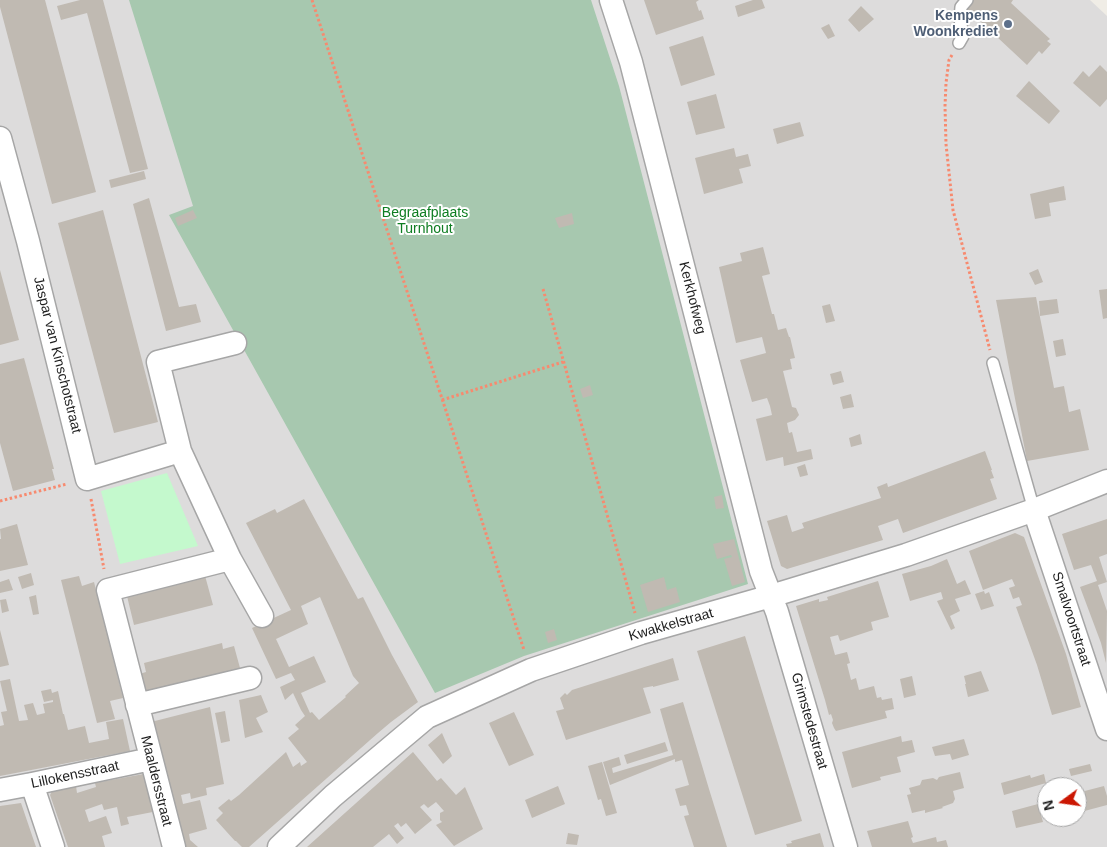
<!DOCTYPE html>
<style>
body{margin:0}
#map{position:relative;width:1107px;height:847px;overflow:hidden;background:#f0ede6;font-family:Arial,sans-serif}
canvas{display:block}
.north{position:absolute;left:1037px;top:777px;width:50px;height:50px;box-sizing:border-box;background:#fff;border:1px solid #a5a5a5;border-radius:50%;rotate:256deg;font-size:14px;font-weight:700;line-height:20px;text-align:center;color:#1f1f1f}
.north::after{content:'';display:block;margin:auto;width:18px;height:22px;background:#cb1703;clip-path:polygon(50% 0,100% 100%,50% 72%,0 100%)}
</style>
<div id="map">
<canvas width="1107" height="847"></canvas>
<div class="north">N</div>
</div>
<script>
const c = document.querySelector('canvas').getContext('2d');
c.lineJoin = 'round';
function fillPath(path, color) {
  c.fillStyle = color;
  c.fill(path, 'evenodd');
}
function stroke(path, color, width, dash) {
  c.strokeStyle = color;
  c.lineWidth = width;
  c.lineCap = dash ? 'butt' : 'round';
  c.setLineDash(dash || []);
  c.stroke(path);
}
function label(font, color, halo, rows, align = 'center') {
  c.font = font + ' Arial,sans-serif';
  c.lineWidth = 4;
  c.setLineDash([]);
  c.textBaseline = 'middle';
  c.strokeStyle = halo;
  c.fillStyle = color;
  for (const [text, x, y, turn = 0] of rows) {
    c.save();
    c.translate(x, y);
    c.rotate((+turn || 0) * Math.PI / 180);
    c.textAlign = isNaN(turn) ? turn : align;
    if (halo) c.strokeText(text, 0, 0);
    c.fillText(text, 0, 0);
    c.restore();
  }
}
fillPath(new Path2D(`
 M0 0H1090L1107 16V847H0ZM1047 787H1077V817H1047Z`), '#dddcdc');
fillPath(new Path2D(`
 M129 0H591L619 86 748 584 524 656 435 693 169 215 193 206Z`), '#a7c8af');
fillPath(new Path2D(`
 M167 473 198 546 120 564 101 491Z`), '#c4f9cd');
fillPath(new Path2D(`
 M0 0H45L96 192 52 204 0 7Z
 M80 0H103L148 169 130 173 87 13 61 20 57 6Z
 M644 0H699L696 2 699 11 701 10 704 19 656 35Z
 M753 0H762L765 8 738 17 735 6Z
 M973 0H1013L1011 3 1050 39 1047 41 1051 44 1042 54 1039 51 1027 65 966 8Z
 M861 6 874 19 859 32 848 20Z
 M829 24 835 36 828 39 821 28Z
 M703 36 715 75 681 86 669 47Z
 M1100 65 1107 72V99L1100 107 1073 83 1083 71 1089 77Z
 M1029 81 1060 111 1049 124 1016 96Z
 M716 94 725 128 696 135 687 102Z
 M800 122 804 136 777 144 773 129Z
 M734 148 736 157 748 154 751 166 739 169 743 183 704 194 695 158Z
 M144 171 146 179 111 188 109 180Z
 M1064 186 1066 200 1049 203 1051 216 1035 219 1030 194Z
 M149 198 179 307 196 304 201 322 166 331 133 204Z
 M103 210 158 422 114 433 58 223Z
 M193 210 197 218 178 226 175 218Z
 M572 213 574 224 559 228 555 218Z
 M763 247 770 274 762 276 772 314H774L778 330 786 328 789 337H790L795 358 790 359 792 369 783 371 792 407 796 408 799 415 795 420 787 423 789 433 792 432 797 452 811 449 813 459 784 466 783 457 766 461 756 419 772 415 770 406 767 398 752 402 740 360 766 353 762 337 736 343 719 267 742 261 740 253Z
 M1038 269 1043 282 1035 285 1029 273Z
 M0 270 19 340 0 345Z
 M1107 289V318L1103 319 1099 290Z
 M1036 297 1054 388 1064 386 1069 412 1080 409 1089 450 1027 461 996 300Z
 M1057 299 1059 313 1040 316 1039 301Z
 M830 304 835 321 826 323 822 306Z
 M1063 339 1066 355 1056 357 1053 341Z
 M24 358 54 469H52L55 480 13 491 0 443V364Z
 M841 371 844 382 833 385 830 374Z
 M590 385 593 395 583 398 580 389Z
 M851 394 854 407 843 409 840 397Z
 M860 434 862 444 851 447 849 438Z
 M985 451 992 470H991L994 478 990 479 997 499 903 533 898 519 878 526 883 540 787 569 781 566 767 521 787 515 792 532 804 528 802 523 881 498 877 487 887 483 888 487Z
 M805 464 808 475 800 477 797 467Z
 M722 495 724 508 716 509 714 497Z
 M304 499 358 599 363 597 392 655 418 702 391 722 378 733 249 847H242L236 841H235L216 820 223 813 218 808 229 799 231 801 239 795 286 752 293 767 300 762 301 766 307 762 288 738 299 729 295 725 305 716 301 710 293 693 285 700 280 687 295 680 291 673 276 679 252 628 291 610 246 523 275 509 277 513ZM320 597 353 676 359 683 345 696 346 697 319 720 312 712 310 713 301 693 326 682 314 656 289 667 276 639 308 624 301 606Z
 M1107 519V554L1099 557 1107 582 1098 585 1107 611 1106 663 1101 643 1080 587 1097 581 1091 565 1074 570 1062 534Z
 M17 524 28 565 0 571V539H1L0 529Z
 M1015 533 1024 537 1066 654 1081 707 1052 715 1037 665 1016 607 1022 605 1019 597 1013 599 1009 588 1015 586 1012 579 983 590 969 551Z
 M734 539 745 582 732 586 724 559 732 557 731 555 717 559 713 544Z
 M947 559 957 584 965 580 971 594 955 599 960 611 950 616 955 628 951 630 937 601 943 599 941 592 910 601 902 574 931 566Z
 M204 572 213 605 134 625 126 592Z
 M31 573 34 585 22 589 18 577Z
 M79 576 82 586 94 582 123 698 110 701 115 719 97 723 61 580Z
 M664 577 667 590 676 587 680 602 648 612 640 585Z
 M9 579 13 590 0 593V582Z
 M878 581 889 617 871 622 873 630 840 641 838 635 830 637 835 655 847 652 850 663 847 664 851 680 856 678 859 690 874 686 877 698 881 697 882 700 892 698 894 709 885 711 887 718 836 731 834 728 832 723 833 720 831 714 829 715 825 700 796 606 819 599V602L828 600 827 597Z
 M984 591 985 594 989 592 994 606 981 610 975 594Z
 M36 595 39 614 33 615 29 597Z
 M6 599 9 611 2 613 0 600Z
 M554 629 557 640 548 643 545 632Z
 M0 630 9 665 0 667Z
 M745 636 802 821 755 835 697 651Z
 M222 643 223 649 234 646 240 668 141 693 136 675 146 672 144 663Z
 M673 658 679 680 653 687V686L643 688 651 713 566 740 556 711 564 709 560 698 565 693 567 695 572 690Z
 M981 671 989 691 968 697 965 684H966L964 676Z
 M912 676 916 695 904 698 900 679Z
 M10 679 19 721 28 720 24 705 33 703 37 715 45 713 43 704 53 702V700L44 702 41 691 51 689 52 693 58 691 63 714H64L68 730 85 726 89 743 109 739 106 722 123 719 130 751 0 776V726L4 725 1 712 7 711 0 681Z
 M261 695 268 712 256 718 263 732 245 738 239 700Z
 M683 702 709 789 727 847H694L684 816 689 815 686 805 680 806 675 789 689 785 682 760 675 762V759L610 785 603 762 619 757 621 765 612 768 613 773 673 755 660 709Z
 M210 707 224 784 206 788 207 795 191 799 190 793 181 795 183 804 200 800 207 829 189 834 190 840 198 847H179L147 723Z
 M225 711 230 741 221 743 215 713Z
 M514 712 534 755 509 766 489 723Z
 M442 733 452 756 443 764 428 745Z
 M901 736 902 742 912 740 915 752 897 757 901 772 880 777 881 780 852 788 842 752Z
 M964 739 969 755 952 760 950 754 935 756 932 747Z
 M665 742 668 751 627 764 624 755Z
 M413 752 437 781 441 778 456 795 465 787 483 829 454 846 436 825 442 822 440 820V813L444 811 436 802 428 808 424 804 420 807 432 820 415 834 406 823 401 827 398 823 394 826 404 838 397 844 389 834 373 847H307Z
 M602 762 617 813 606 816 601 799 598 800 588 766Z
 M1090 764 1092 771 1071 776 1069 769Z
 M960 772 964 788 953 791 955 799 953 803 942 807 943 808 925 813V810L912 813 907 795 911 794 909 788 920 785 922 780 933 778 937 780 939 777Z
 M149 773 158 811 127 817 129 824 121 826 117 807 104 810 102 804 85 810 89 822 106 816 112 833 102 836 105 847H68L50 795 52 791 76 786 77 793 96 787 95 783Z
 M1044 774 1046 783 1004 795 1001 783 1030 775 1031 778Z
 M558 786 565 804 532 818 525 800Z
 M1104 786 1107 796V805L1077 813V793Z
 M21 803 36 847H0V806Z
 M1038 804 1043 822 1016 828 1012 811Z
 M908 821 913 837 911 838 913 843 936 837 937 842 946 840 948 847H872L867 831Z
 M568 833 579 835 577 845 566 844Z
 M820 833 824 847H787L786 844 792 843 791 841Z`), '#c0bab2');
const service = new Path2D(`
 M959 43 963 36 960 19 961 7 967 0
 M993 363 1015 443 1034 510`);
const minor = new Path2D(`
 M611 0 631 62 761 571 777 612 846 847
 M0 138 28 241 87 479 180 451 230 559
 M180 451 158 362 235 343
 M1034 510 1107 729
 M137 705 250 678
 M32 784 53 847
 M0 790 32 784 151 759
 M174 847 108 590 230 559 262 616
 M279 847 333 796 427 717 531 670 641 633 771 596 906 555 1034 510 1107 481`);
stroke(service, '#a6a6a6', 14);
stroke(minor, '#a6a6a6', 25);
stroke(new Path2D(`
 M312 0 524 650
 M952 55 949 60 946 83 945 106 946 144 953 210 990 350
 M543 289 635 613
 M442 400 563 362
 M91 499 104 569
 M0 501 67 484`), '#f78a6f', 3, [2.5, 2.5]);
stroke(service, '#fff', 11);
stroke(minor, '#fff', 22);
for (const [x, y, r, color] of [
 [1008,24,5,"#5c6f8a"]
]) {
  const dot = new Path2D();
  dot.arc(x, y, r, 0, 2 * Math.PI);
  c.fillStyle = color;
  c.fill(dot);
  stroke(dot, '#fff', 2);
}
label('bold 14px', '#4e5e75', '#fff', [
 ["Kempens",998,16],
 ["Woonkrediet",998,32]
], 'right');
label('14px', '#0d7d21', '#fff', [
 ["Begraafplaats",425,213],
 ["Turnhout",425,229]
]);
label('14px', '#1f1f1f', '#fff', [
 ["Kerkhofweg",692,298,76],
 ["Jaspar van Kinschotstraat",57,355,76],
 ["Smalvoortstraat",1071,619,72],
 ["Kwakkelstraat",671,625,-16],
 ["Grimstedestraat",809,721,74],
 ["Lillokensstraat",75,775,-12],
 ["Maaldersstraat",156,781,76]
]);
</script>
